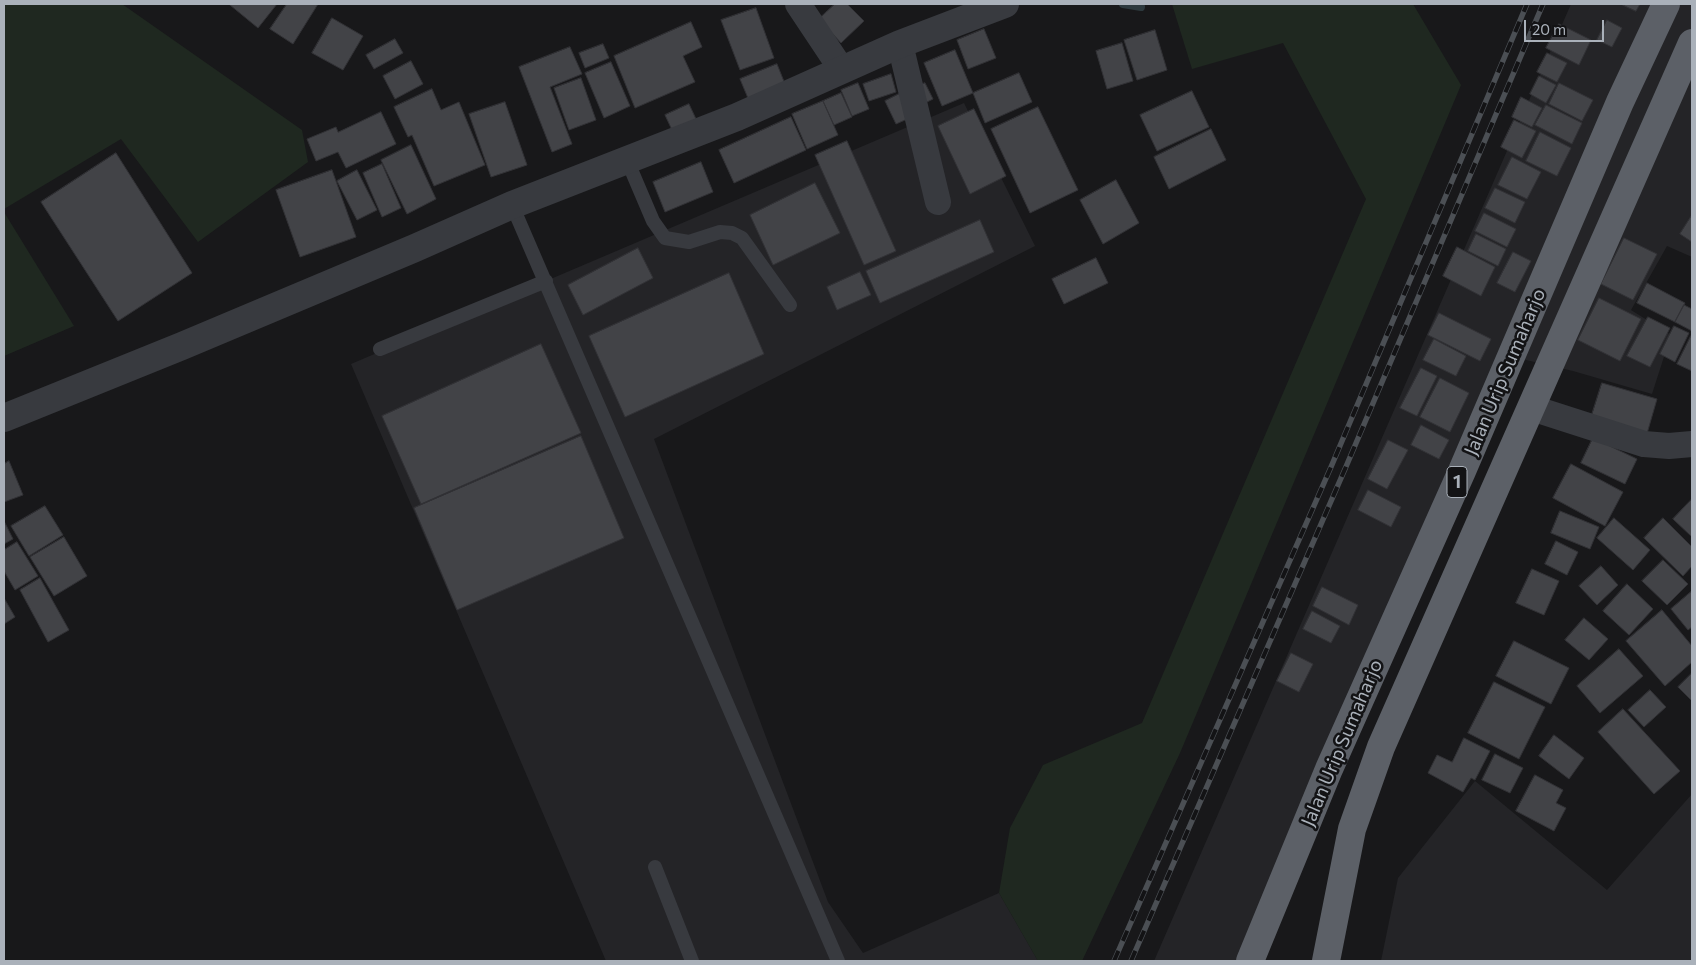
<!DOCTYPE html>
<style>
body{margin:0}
#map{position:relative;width:1696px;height:965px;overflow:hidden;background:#18181a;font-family:Commissioner,sans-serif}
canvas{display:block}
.frame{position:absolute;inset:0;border:5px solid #aab1ba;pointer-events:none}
.scale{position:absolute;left:1524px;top:20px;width:80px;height:22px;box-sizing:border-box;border:2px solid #aab1ba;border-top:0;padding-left:6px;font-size:15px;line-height:18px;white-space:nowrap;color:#aab1ba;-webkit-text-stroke:4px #131315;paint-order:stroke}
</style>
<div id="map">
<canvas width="1696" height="965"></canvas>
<div class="frame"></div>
<div class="scale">20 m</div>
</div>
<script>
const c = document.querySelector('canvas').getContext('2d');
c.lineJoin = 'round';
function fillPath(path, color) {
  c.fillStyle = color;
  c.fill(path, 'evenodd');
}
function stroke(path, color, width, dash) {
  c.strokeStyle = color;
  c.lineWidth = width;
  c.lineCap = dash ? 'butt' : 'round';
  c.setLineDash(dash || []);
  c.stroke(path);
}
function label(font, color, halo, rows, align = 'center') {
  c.font = font + ' Commissioner,sans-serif';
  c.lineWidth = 5;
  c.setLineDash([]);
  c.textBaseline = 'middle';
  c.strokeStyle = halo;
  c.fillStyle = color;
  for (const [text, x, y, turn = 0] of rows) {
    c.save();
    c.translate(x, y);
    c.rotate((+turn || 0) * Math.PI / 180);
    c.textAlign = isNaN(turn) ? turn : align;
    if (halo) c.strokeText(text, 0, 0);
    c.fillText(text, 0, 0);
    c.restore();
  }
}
fillPath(new Path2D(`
 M1571 4H1692V257L1667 246 1631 310 1671 335 1652 394 1573 371 1509 356 1248 961H1154Z
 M964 103 1035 246 654 439 828 902 863 953 999 893 1038 961H606L351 364Z
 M1475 781 1607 890 1692 794V961H1381L1398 878Z`), '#242427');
fillPath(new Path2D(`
 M4 4H122L302 130 308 162 198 242 121 139 4 209Z
 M1172 4H1413L1461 85 1180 753 1082 961H1038L999 893 1010 828 1043 765 1142 723 1366 199 1283 43 1192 69Z
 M4 212 74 326 4 356Z`), '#1f2820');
stroke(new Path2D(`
 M1123 4 1141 7`), '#2d393e', 8);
const building = new Path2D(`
 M231 4H277L258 28 230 5Z
 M287 4H318L293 44 270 29Z
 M835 4H847L864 21 841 43 819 19Z
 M1621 4H1640L1636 11Z
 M756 8 774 58 740 70 721 20Z
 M332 18 363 36 343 70 312 53Z
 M1607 20 1622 28 1612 47 1597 40Z
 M691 22 702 47 683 56 695 82 635 108 614 56Z
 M1559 24 1591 40 1579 65 1546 48Z
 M984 29 996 58 968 69 957 40Z
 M1155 30 1167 70 1137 80 1124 40Z
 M395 39 403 53 374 69 366 55Z
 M1122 43 1133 81 1107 89 1096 51Z
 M603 44 609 58 585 68 579 53Z
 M570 47 582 74 550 87 572 144 552 152 519 67Z
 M955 50 973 93 942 106 924 63Z
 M1547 53 1567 63 1557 82 1537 72Z
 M411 61 423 84 395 99 383 76Z
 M611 62 630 106 604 118 585 73Z
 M777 64 787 89 750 103 740 79Z
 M1019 73 1032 102 985 123 973 93Z
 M891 74 896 92 869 101 863 84Z
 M1539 76 1556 85 1546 103 1530 94Z
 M581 78 596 120 569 130 554 88Z
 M858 83 869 109 852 116 841 90Z
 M925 83 933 99 919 106 912 89Z
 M1559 83 1593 100 1582 121 1549 104Z
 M432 89 441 110 459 102 485 165 434 186 412 135 408 137 394 107Z
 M1192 91 1209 127 1157 151 1140 115Z
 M903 92 914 116 896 124 885 101Z
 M841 93 852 117 834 125 823 101Z
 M1521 97 1542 108 1532 127 1512 117Z
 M823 101 838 135 807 149 792 114Z
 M505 102 527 165 491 177 469 114Z
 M689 104 696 119 672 130 665 115Z
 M1546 105 1582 123 1572 144 1535 125Z
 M1038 107 1078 190 1030 213 991 129Z
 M974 109 1006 176 970 194 938 126Z
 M381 112 396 144 346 168 338 152 316 161 307 139 336 127 338 132Z
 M791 117 806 150 734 183 719 150Z
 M1514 120 1536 131 1522 158 1501 147Z
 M1211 129 1226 160 1169 189 1154 157Z
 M1540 132 1571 148 1557 176 1526 161Z
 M847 141 896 251 864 265 815 155Z
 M411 145 436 199 407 214 381 160Z
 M116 153 192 273 118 321 41 202Z
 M1512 157 1541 172 1527 199 1498 185Z
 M701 162 713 192 665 212 653 182Z
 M382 164 401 208 382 217 363 173Z
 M332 170 356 237 300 257 276 190Z
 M357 170 377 210 357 220 337 181Z
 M1116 180 1139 223 1103 244 1080 200Z
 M815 183 840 233 773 265 750 215Z
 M1495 188 1525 202 1515 223 1485 208Z
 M1484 213 1516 229 1507 247 1475 231Z
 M1692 215V242L1680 234Z
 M980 220 994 252 880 303 866 271Z
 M1476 234 1506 249 1498 266 1468 251Z
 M1624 238 1657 254 1633 300 1601 284Z
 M1457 247 1495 267 1481 296 1443 276Z
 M638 248 653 278 583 315 568 285Z
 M1513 252 1531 261 1515 292 1497 283Z
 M1096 258 1108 283 1064 304 1052 279Z
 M860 272 871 295 837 310 827 287Z
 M729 273 764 354 625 417 589 336Z
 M1647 283 1685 303 1675 322 1637 303Z
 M1599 298 1641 319 1620 361 1578 340Z
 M1684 305 1692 309V331L1675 322Z
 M1439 313 1491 339 1480 361 1428 335Z
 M1648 317 1670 328 1650 367 1627 356Z
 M1674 326 1689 333 1675 362 1660 354Z
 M1691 336 1692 337V371L1677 364Z
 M1434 339 1466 356 1456 376 1423 360Z
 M541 344 581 433 421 504 382 416Z
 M1421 368 1437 376 1417 416 1400 408Z
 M1440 378 1469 393 1450 432 1420 417Z
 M1602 383 1657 399 1646 437 1590 421Z
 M1421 425 1449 440 1439 459 1411 445Z
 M581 436 624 538 457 610 414 508Z
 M1593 438 1637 459 1625 484 1581 463Z
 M1388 440 1408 450 1387 489 1368 479Z
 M9 461 23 495 4 502V464Z
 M1571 464 1623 492 1605 526 1553 498Z
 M1368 490 1401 507 1391 527 1358 510Z
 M1692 499V537L1673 519Z
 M45 506 63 535 29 556 11 526Z
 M1560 511 1599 527 1590 549 1551 533Z
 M1614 518 1650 550 1633 570 1597 538Z
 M1663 518 1692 547V566L1683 576 1644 538Z
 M4 521 13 539 4 544Z
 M64 537 87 576 54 596 30 557Z
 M1556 541 1578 552 1567 575 1545 564Z
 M17 542 38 576 15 590 4 571V550Z
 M1663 560 1688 584 1667 605 1642 581Z
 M1601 566 1618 585 1597 605 1579 586Z
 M1532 569 1559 581 1544 615 1516 603Z
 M40 578 69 630 48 642 20 590Z
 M1627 584 1653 609 1629 635 1603 611Z
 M1322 587 1358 605 1349 625 1313 606Z
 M1692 591V627L1688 630 1671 609Z
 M4 598 15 617 4 624Z
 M1662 610 1692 646V662L1665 686 1626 641Z
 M1312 611 1340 626 1331 643 1303 629Z
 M1584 618 1608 639 1589 660 1565 640Z
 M1514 641 1569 668 1551 704 1496 676Z
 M1619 649 1643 676 1600 713 1577 686Z
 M1291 653 1313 664 1299 692 1277 681Z
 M1692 673V701L1678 687Z
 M1494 682 1545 707 1519 759 1468 733Z
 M1650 690 1666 707 1644 727 1628 710Z
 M1623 709 1680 771 1654 794 1598 732Z
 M1554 735 1584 758 1569 779 1539 756Z
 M1464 738 1490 751 1475 780 1471 778 1463 792 1428 773 1437 755 1452 762Z
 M1495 754 1523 768 1510 793 1482 780Z
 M1535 775 1563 790 1556 803 1566 808 1554 831 1516 811Z`);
fillPath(building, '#424347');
stroke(building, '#323236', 1);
stroke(new Path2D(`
 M627 160 653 221 665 238 689 242 720 232 732 233 742 238 790 305
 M512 205 838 961
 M380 349 546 281
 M655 867 692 961`), '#383a3f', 14);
stroke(new Path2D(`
 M798 4 842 70
 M900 44 938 202
 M1532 408 1644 444 1669 446 1692 444`), '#383a3f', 26);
stroke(new Path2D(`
 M4 418 182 346 415 248 512 205 737 117 900 44 1005 4`), '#383a3f', 28);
stroke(new Path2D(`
 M1250 961 1329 769 1462 471 1620 102 1666 4
 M1326 961 1352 829 1381 747 1692 43`), '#5c6067', 28);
const rail = new Path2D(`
 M1114 961 1331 467 1527 4
 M1131 961 1345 469 1543 4`);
stroke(rail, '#4b4f54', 5.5);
stroke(rail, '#131315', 4, [11]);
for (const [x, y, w] of [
 [1457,482,20]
]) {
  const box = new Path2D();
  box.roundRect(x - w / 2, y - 15.5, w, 31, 4);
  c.fillStyle = '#131315';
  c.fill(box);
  stroke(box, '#aab1ba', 1);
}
label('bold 18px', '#aab1ba', null, [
 ["1",1457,482]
]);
label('19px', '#aab1ba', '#131315', [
 ["Jalan Urip Sumaharjo",1505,372,-67],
 ["Jalan Urip Sumaharjo",1342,743,-67]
]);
</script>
